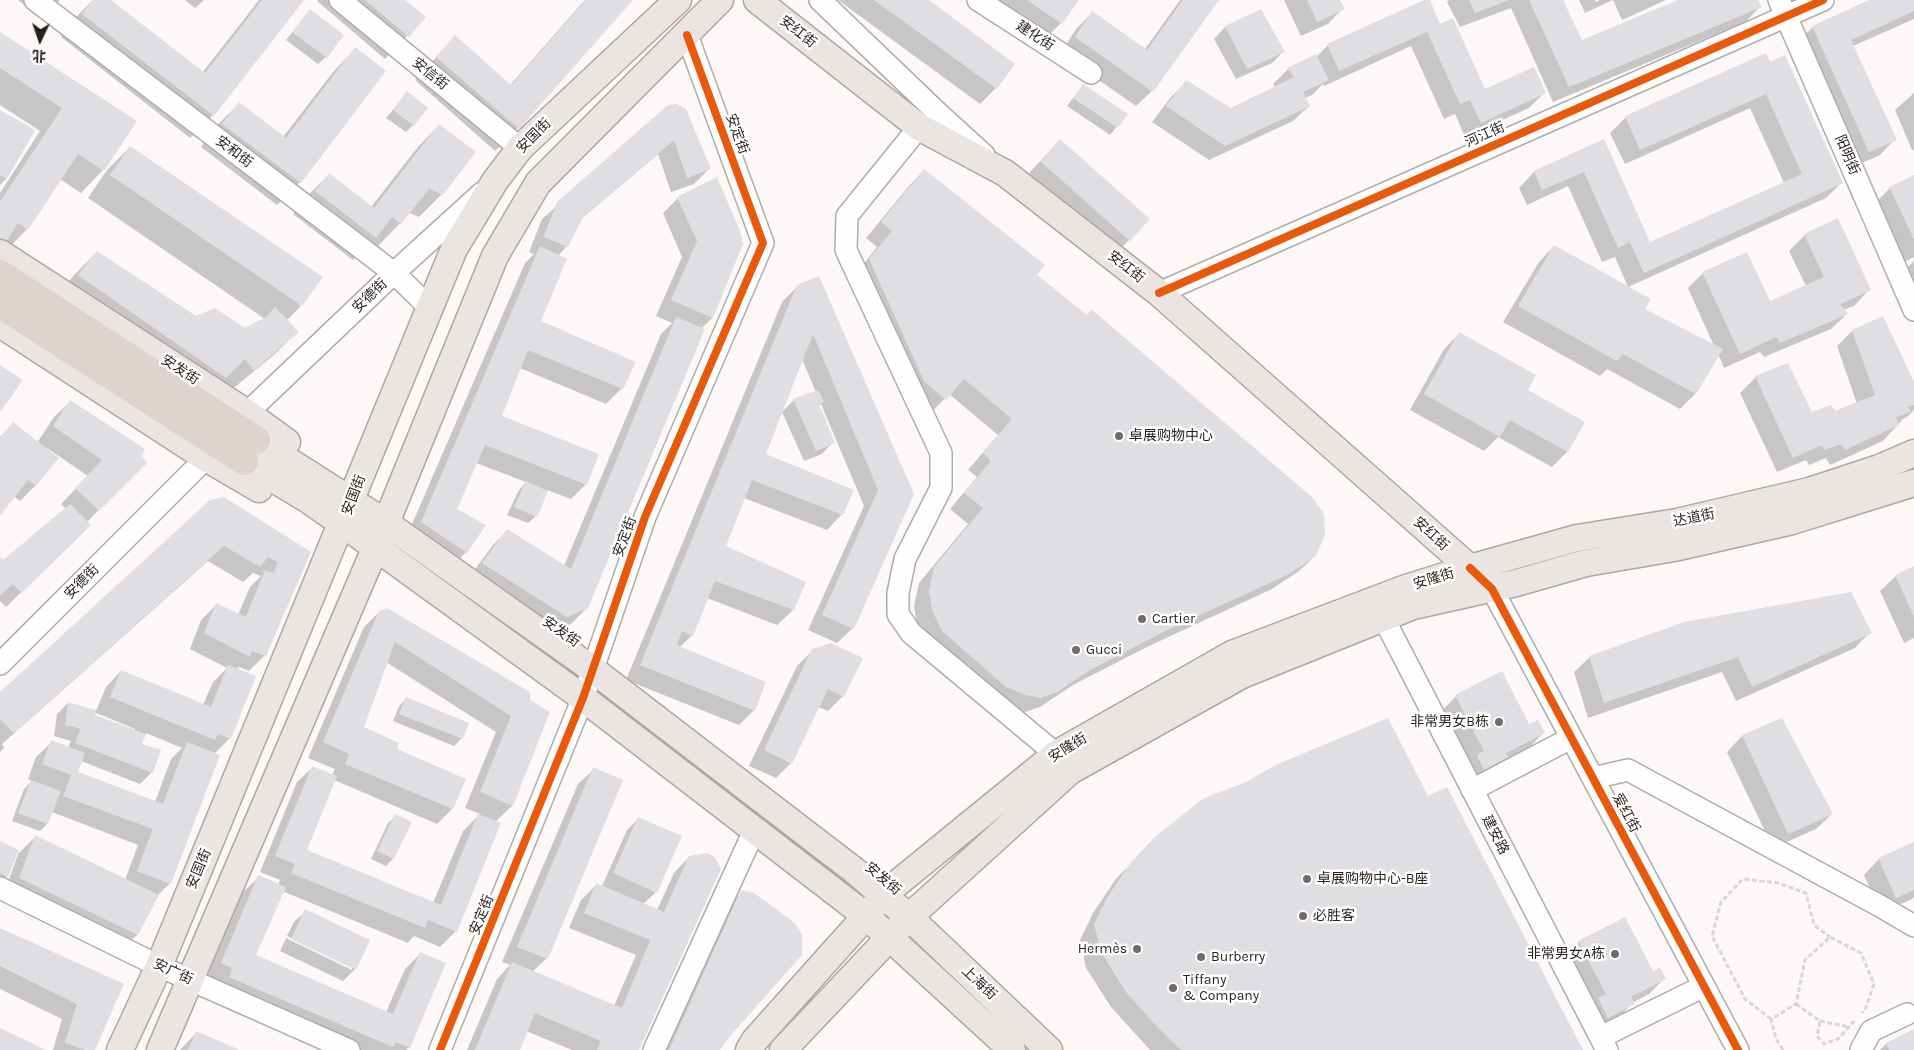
<!DOCTYPE html>
<meta charset="utf-8">
<style>
body{margin:0}
#map{position:relative;width:1914px;height:1050px;overflow:hidden;background:#fbf8f7;font-family:Karla,"Noto Sans SC",sans-serif}
canvas{display:block}
.north{position:absolute;left:15px;top:15px;width:50px;height:50px;-webkit-text-stroke:4px #fff;paint-order:stroke;rotate:183deg;font-size:14px;font-weight:700;line-height:20px;text-align:center;color:#281f1b}
.north::after{content:'';display:block;margin:auto;width:18px;height:22px;background:#281f1b;clip-path:polygon(50% 0,100% 100%,50% 72%,0 100%)}
</style>
<div id="map">
<canvas width="1914" height="1050"></canvas>
<div class="north">北</div>
</div>
<script>
const c = document.querySelector('canvas').getContext('2d');
c.lineJoin = 'round';
function fillPath(path, color) {
  c.fillStyle = color;
  c.fill(path, 'evenodd');
}
function stroke(path, color, width, dash) {
  c.strokeStyle = color;
  c.lineWidth = width;
  c.lineCap = dash ? 'butt' : 'round';
  c.setLineDash(dash || []);
  c.stroke(path);
}
function label(font, color, halo, rows, align = 'center') {
  c.font = font + ' Karla,"Noto Sans SC",sans-serif';
  c.lineWidth = 5;
  c.setLineDash([]);
  c.textBaseline = 'middle';
  c.strokeStyle = halo;
  c.fillStyle = color;
  for (const [text, x, y, turn = 0] of rows) {
    c.save();
    c.translate(x, y);
    c.rotate((+turn || 0) * Math.PI / 180);
    c.textAlign = isNaN(turn) ? turn : align;
    if (halo) c.strokeText(text, 0, 0);
    c.fillText(text, 0, 0);
    c.restore();
  }
}
fillPath(new Path2D(`
 M18 0H60L42 19Z
 M93 0H109L202 73 259 0H303L213 115 190 138 61 37 77 16Z
 M185 0H204L195 8Z
 M318 0H404L424 18 385 59 317 1Z
 M585 0H631L518 128 495 151 415 80 455 37 510 85Z
 M838 0H926L1013 65 996 88 980 104Z
 M990 0H1077L1061 23 1045 39Z
 M1180 0H1218L1152 91 1136 106 1060 53 1077 28 1093 12 1145 49Z
 M1284 0H1339L1343 8 1328 24 1301 36Z
 M1427 0 1440 25 1485 90 1544 93 1529 108 1465 137 1455 114 1444 119 1411 46 1324 86 1323 84 1312 95 1305 98 1309 106 1293 121 1209 160 1152 122 1171 97 1186 82 1231 110 1275 87 1273 84 1288 69 1316 57 1328 45Z
 M1449 0H1562L1582 42 1681 0H1757L1760 7 1745 22 1553 102 1511 8 1460 27 1447 2Z
 M1579 0H1595L1596 2 1600 0H1666L1622 20 1613 0 1585 13Z
 M1872 0H1914V19L1853 46 1895 139 1880 155 1853 167 1797 42 1813 27Z
 M310 10 326 57 318 64 286 40Z
 M1261 11 1283 52 1272 63 1236 79 1214 39 1225 27Z
 M0 33 135 121 103 170 81 193 60 179 27 229 5 252 0 249V193L40 131 0 105Z
 M355 49 384 71 300 182 277 205 201 147 216 126 239 104 283 137 333 72Z
 M1766 55 1841 183 1826 198 1628 287 1615 257 1602 262 1568 186 1527 205 1519 188 1534 172 1604 141 1650 243 1784 183 1750 108 1625 164 1610 133 1626 117Z
 M1083 85 1126 115 1110 135 1067 106Z
 M407 93 413 125 406 132 386 118Z
 M1914 93V150H1912L1895 110Z
 M669 107 710 168 694 184 671 192 658 154 580 220 567 246 558 256 539 321 622 388 606 404 520 368 501 416 586 484 571 499 547 490 536 516 528 523 507 515 519 490 526 482 476 463 456 509 466 552 451 568 406 538 525 263 534 254 529 252 542 219Z
 M0 112 33 130 6 179 0 185Z
 M439 125 442 194 419 217 410 213 378 246 371 241 353 260 293 214 306 197 329 175 371 207 417 148Z
 M1060 140 1129 240 1118 251 1029 173Z
 M130 147 301 306 286 321 297 332 275 354 230 391 222 381 203 400 57 298 74 275 97 252 196 318 245 330 265 319 88 198 107 170Z
 M924 170 1035 276 1315 556 1299 571 1272 589 1149 646 1073 685 1040 707 1025 712 1010 710 917 626 914 606 919 583 968 524 950 509 977 477 968 470 998 435 949 394 930 414 855 275 877 247 866 238 909 186Z
 M1914 177V257L1902 263 1875 203 1890 188Z
 M678 198 742 243 712 318 701 329 587 608 571 624 551 631 468 579 492 546 507 531 564 566 661 334 672 323 656 316 682 257 663 213Z
 M1805 235 1869 290 1854 306 1843 310 1847 314 1831 329 1764 357 1760 352 1724 368 1718 354 1695 394 1680 409 1607 369 1600 376 1503 322 1539 262 1554 246 1643 310 1714 346 1688 288 1703 273 1769 303 1806 286 1789 251Z
 M1914 261V299L1902 273Z
 M798 286 913 494 853 628 837 643 808 630 864 506 821 404 818 406 833 442 822 454 804 461 782 412 794 400 816 392 802 359 764 454 842 514 827 530 744 498 725 547 805 582 793 610 777 625 707 598 692 635 680 647 754 710 739 725 626 680 782 302Z
 M1852 331 1914 385V410L1907 417 1903 419 1883 441 1830 465 1826 458 1809 465 1806 460 1777 472 1740 393 1756 377 1811 414 1835 413 1857 404 1837 346Z
 M1459 334 1527 390 1584 422 1567 452 1552 467 1498 437 1484 451 1410 410 1444 349Z
 M70 402 140 456 145 463 86 523 89 525 6 607 0 601V559L3 562 66 509 61 504 88 476 47 448 45 449 57 458 35 486 20 501 14 496 0 514V437L13 424 37 443 54 417Z
 M211 501 309 553 265 655 249 671 239 667 236 670 230 738 214 754 170 883 156 897 137 935 121 950 4 894 18 854 35 837 125 880 138 845 52 812 47 824 40 831 12 821 24 789 32 781 28 779 36 757 52 742 68 748 71 741 54 736 57 714 68 703 96 711 106 687 121 671 203 705 213 682 227 668 190 649 201 620 216 605 238 615 250 587 261 576 253 573 243 582 208 561 2 744 4 748 0 752V694ZM94 712 135 729 134 731 93 716ZM146 733 182 748 171 759 155 802 77 772 81 761 140 784 152 772 140 745Z
 M1914 568V638L1904 643 1880 591 1896 576Z
 M379 612 549 712 512 806 495 822 456 931 440 947 414 936 408 943 282 891 254 956 386 1012 405 969 420 954 409 1047 406 1050H348L206 979 243 892 259 877 278 885 280 880 260 872 297 782 313 767 332 775 335 769 308 758 364 627ZM386 662 496 732 465 808 480 814 463 831 433 903 305 850 334 780 437 824 452 809 395 749 362 727Z
 M1870 632 1855 648 1736 701 1722 672 1588 718 1574 672 1590 657Z
 M813 650 843 696 828 711 818 707 791 763 776 778 749 766 797 666Z
 M1456 696 1529 726 1543 733 1528 749 1503 761 1492 772 1469 784 1441 712Z
 M406 699 462 738 454 746 393 721 399 706Z
 M1781 720 1832 814 1816 829 1773 848 1727 752 1742 736Z
 M594 769 547 958 532 972 614 1006 636 955 569 928 581 900 597 884 602 886 627 830 639 818 656 892 643 904 657 910 674 873 689 857 638 1050H572L526 1031 519 1050H467L497 979 510 965 502 962 578 784Z
 M1428 798 1582 1050H1150L1111 1007 1086 968 1080 940 1093 913 1116 879 1158 836Z
 M396 816 393 859 386 866 371 859 388 823Z
 M0 842 7 876 0 884Z
 M1914 844V898L1881 913 1864 875 1879 859Z
 M742 892 719 1050H662L726 907Z
 M306 911 368 941 355 969 343 981 280 951 286 938 352 970V967L287 936 294 922Z
 M0 930 122 985 94 1050H53L62 1019 0 989Z
 M1579 942 1653 973 1664 979 1649 994 1632 1003 1618 1019 1593 1032 1564 958Z
 M1914 1030V1050H1880L1886 1044Z
 M197 1032 237 1050H180Z`), '#0003');
fillPath(new Path2D(`
 M93 0H111L205 73 262 0H304L214 116 82 14Z
 M365 0H405L426 17 409 37Z
 M586 0H633L519 129 436 57 455 35 511 85Z
 M874 0H929L1015 64 997 89Z
 M1027 0H1079L1062 24Z
 M1183 0H1219L1153 92 1075 37 1092 11 1147 50Z
 M1307 0H1340L1345 9 1317 22Z
 M1424 0H1430L1440 24 1453 18 1485 89 1534 67 1546 93 1481 123 1470 100 1460 104 1427 32 1339 71 1327 44Z
 M1469 0H1509L1475 13Z
 M1529 0H1563L1582 40 1678 0H1758L1762 7 1569 87Z
 M1869 0H1914V11L1851 40 1897 140 1869 152 1812 26Z
 M310 9 344 35 327 58 292 32Z
 M1261 9 1285 52 1247 69 1225 26Z
 M0 32 137 121 104 171 78 154 28 230 18 223 5 244 0 241V202L62 108 0 68Z
 M355 47 386 71 301 183 222 124 239 102 286 138Z
 M1766 53 1770 62 1785 55 1843 183 1644 273 1630 242 1618 248 1584 172 1542 190 1534 171 1604 139 1650 242 1802 174 1766 94 1640 150 1625 116Z
 M1316 54 1329 80 1303 92 1310 106 1225 146 1166 106 1186 80 1231 108 1294 77 1287 68Z
 M1083 84 1128 114 1118 128 1073 98Z
 M407 91 428 108 414 126 393 110Z
 M677 104 686 109 711 169 687 178 674 140 583 217 568 247 544 237 557 202 668 105Z
 M0 110 35 130 7 179 0 175Z
 M439 124 476 152 443 195 429 189 401 224 392 217 376 238 315 191 329 173 374 208Z
 M1060 139 1150 219 1130 241 1040 161Z
 M130 146 323 277 302 306 110 175Z
 M924 169 1045 265 1037 275 1087 315 1091 309 1312 497 1324 514 1325 535 1316 556 1289 574 1165 631 1090 670 1057 692 1041 698 1026 695 1006 687 942 631 932 610 929 590 934 567 983 508 964 493 991 461 983 453 1012 419 964 379 946 400 924 381 869 259 892 231 881 222Z
 M1914 175V239L1889 187Z
 M717 177 740 231 743 244 713 318 671 300 697 241 677 197Z
 M1838 218 1871 290 1840 304 1848 314 1780 343 1776 337 1740 354 1702 272 1747 252 1770 301 1824 277 1804 234Z
 M1554 245 1651 299 1645 309 1723 349 1696 394 1623 354 1617 361 1518 306Z
 M540 246 567 259 541 321 636 362 623 389 528 350 502 416 599 454 587 485 485 445 457 509 486 525 467 553 421 522Z
 M97 251 196 316 215 308 245 328 266 317 275 307 299 332 254 370 245 359 226 378 78 275Z
 M819 276 914 494 854 629 822 615 878 490 813 334 766 454 854 490 843 515 752 480 726 546 806 582 794 610 715 581 693 636 682 631 677 645 766 682 755 711 640 665 797 285Z
 M1883 316 1914 382V405L1908 407 1911 412 1896 417 1899 425 1845 450 1841 444 1824 450 1822 445 1793 458 1755 376 1788 363 1812 412 1831 405 1835 411 1875 395 1852 330Z
 M676 317 705 329 588 608 567 617 482 563 507 529 571 569Z
 M1459 332 1536 375 1528 390 1585 422 1568 452 1510 420 1500 437 1424 394Z
 M0 365 23 380 0 412Z
 M818 390 824 402 819 404 835 443 816 451 793 399Z
 M70 400 145 449 142 456 147 463 99 511 75 488 102 460 53 426Z
 M13 422 59 458 36 486 28 480 0 516V438Z
 M526 481 548 491 537 517 514 507Z
 M224 497 311 552 266 656 252 651 250 657 204 633 216 603 246 617 265 570 274 573 278 562 268 557 260 567 224 546 14 733 0 719V692L210 500Z
 M70 504 91 525 22 593 13 584 0 596V557L3 560Z
 M1914 566V617L1895 575Z
 M1851 592 1872 633 1752 687 1738 657 1604 703 1589 656 1684 622Z
 M387 608 530 692V700L550 712 513 806 480 792 511 716 395 642 364 727 399 743 397 749 466 779 453 809 345 764 349 754 323 742 379 611Z
 M831 643 863 658 844 697 828 689 792 764 764 750 812 649Z
 M228 665 256 676 231 739 218 734 215 740 110 697 121 670 211 707Z
 M1502 671 1529 724 1538 720 1545 733 1506 753 1509 757 1484 770 1477 755 1484 751 1455 695Z
 M406 697 469 723 463 739 399 714Z
 M68 702 96 710 95 715 146 734 142 744 161 750 153 773 75 743 81 729 65 725Z
 M1388 718 1428 796 1447 787 1583 1050H1181L1159 1029 1126 992 1101 952 1094 924 1108 896 1131 862 1157 835 1204 798 1244 783 1276 765Z
 M1782 718 1833 814 1788 834 1742 735Z
 M51 740 85 753 78 772 163 804 187 742 220 755 171 884 137 871 153 829 63 796 71 775 42 764Z
 M312 766 337 776 307 850 441 905 478 814 501 823 457 932 428 920 425 928 291 873 295 864 275 856Z
 M593 767 623 780 548 959 517 947Z
 M31 780 61 791 48 824 18 813Z
 M395 814 412 822 394 859 377 851Z
 M638 817 682 836 657 893 613 873Z
 M35 835 159 895 138 935 19 878Z
 M0 841 19 850 8 877 0 873Z
 M1914 842V890L1896 898 1878 858Z
 M707 853 715 857 721 869 639 1050H597L601 1041 535 1013 520 1050H475L512 962 622 1008 650 940 584 913 596 883 664 912 689 856Z
 M258 875 286 887 256 955 393 1014 420 952 446 963 410 1048 396 1042 393 1047 229 977 232 968 221 963Z
 M741 890 754 893 795 923 802 935V955L731 1035 720 1050H669Z
 M305 909 370 940 356 970 291 939Z
 M1625 917 1653 971 1660 968 1666 979 1631 997 1635 1004 1608 1018 1598 998 1606 994 1578 941Z
 M0 928 124 984 95 1050H86L65 1043 77 1004 0 966Z
 M0 1028 46 1050H0Z
 M1914 1029V1050H1889L1886 1043Z
 M196 1031 240 1050H188Z`), '#e0dee2');
const minor = new Path2D(`
 M35 0 394 273 430 308
 M340 0 520 148
 M820 0 940 115 984 155
 M978 0 1091 73
 M1779 0 1914 310
 M919 127 847 216 846 250 941 453V488L905 559 898 593V614L911 633 1056 754
 M1159 293 1823 0
 M247 413 394 273 482 193
 M1481 579 1492 589 1738 1050
 M1384 619 1607 1050
 M0 664 206 458
 M1593 778 1628 770 1880 906 1914 926
 M1472 790 1571 738
 M0 888 159 966 349 1050
 M1601 1037 1704 986
 M440 1050 583 698 645 517 763 243 687 35
 M654 1050 754 831
 M1861 1050 1871 1031 1907 1014`);
const major = new Path2D(`
 M757 0 919 127 1005 173 1159 293 1470 568
 M0 253 247 413 287 442
 M0 324 206 458 259 489
 M256 440 386 523 592 669 855 871 909 917 1049 1050
 M244 461 307 499 375 547 583 698 866 916 1012 1050
 M120 1050 159 966 454 249 495 181 520 148 678 0
 M160 1050 386 523 495 256 538 183 720 0
 M749 1050 755 1040 866 916 883 895 1056 754 1232 654 1406 588 1470 568 1577 538 1677 522 1809 491 1879 468 1914 453
 M783 1050 909 917 1070 771 1242 675 1413 606 1516 583 1586 563 1674 548 1792 521 1914 483`);
const highway = new Path2D(`
 M0 274 256 440
 M0 304 244 461`);
stroke(minor, '#b1aca9', 24);
stroke(major, '#b0a5a0', 29);
stroke(highway, '#b0a5a0', 30);
stroke(new Path2D(`
 M1796 1004 1820 1021 1817 1036 1824 1044 1838 1039 1854 1021
 M1771 1019 1745 999 1712 936 1721 902 1743 879 1778 883 1806 893 1814 925 1830 937
 M1820 1021 1849 1027
 M1783 1050 1776 1039 1771 1019 1796 1004 1805 960 1830 937 1861 953 1874 984 1865 1010 1862 1013`), '#d8d7d6', 3, [5, 2.5]);
stroke(minor, '#fefefe', 21);
stroke(major, '#eae5e3', 26);
stroke(highway, '#ddd4d0', 28);
stroke(new Path2D(`
 M1159 293 1823 0
 M1470 568 1492 589 1738 1050
 M440 1050 583 698 645 517 763 243 687 35`), '#e8590c', 8);
for (const [x, y, r, color] of [
 [1119,436,5,"#726b68"],
 [1142,619,5,"#726b68"],
 [1076,650,5,"#726b68"],
 [1499,722,5,"#726b68"],
 [1307,879,5,"#726b68"],
 [1303,916,5,"#726b68"],
 [1137,949,5,"#726b68"],
 [1615,954,5,"#726b68"],
 [1201,957,5,"#726b68"],
 [1173,988,5,"#726b68"]
]) {
  const dot = new Path2D();
  dot.arc(x, y, r, 0, 2 * Math.PI);
  c.fillStyle = color;
  c.fill(dot);
  stroke(dot, '#fff', 2);
}
label('14px', '#281f1b', '#fff', [
 ["安红街",798,32,38],
 ["建化街",1035,36,33],
 ["安信街",430,74,39],
 ["安定街",737,134,70],
 ["河江街",1485,135,-24],
 ["安国街",534,136,-45],
 ["安和街",234,152,37],
 ["阳明街",1847,155,67],
 ["安红街",1126,267,38],
 ["安德街",370,296,-44],
 ["安发街",180,370,33],
 ["安国街",354,495,-69],
 ["达道街",1694,518,-12],
 ["安红街",1431,534,42],
 ["安定街",625,537,-70],
 ["安隆街",1434,579,-17],
 ["安德街",82,582,-45],
 ["安发街",561,632,35],
 ["安隆街",1068,748,-32],
 ["爱红街",1626,813,62],
 ["建安路",1495,835,63],
 ["安国街",199,869,-67],
 ["安发街",883,879,40],
 ["安定街",482,915,-68],
 ["安广街",173,972,25],
 ["上海街",979,983,43]
]);
label('14px', '#281f1b', '#fff', [
 ["卓展购物中心",1129,436],
 ["Cartier",1152,619],
 ["Gucci",1086,650],
 ["非常男女B栋",1489,722,"right"],
 ["卓展购物中心-B座",1317,879],
 ["必胜客",1313,916],
 ["Hermès",1127,949,"right"],
 ["非常男女A栋",1605,954,"right"],
 ["Burberry",1211,957],
 ["Tiffany",1183,980],
 ["& Company",1183,996]
], 'left');
</script>
